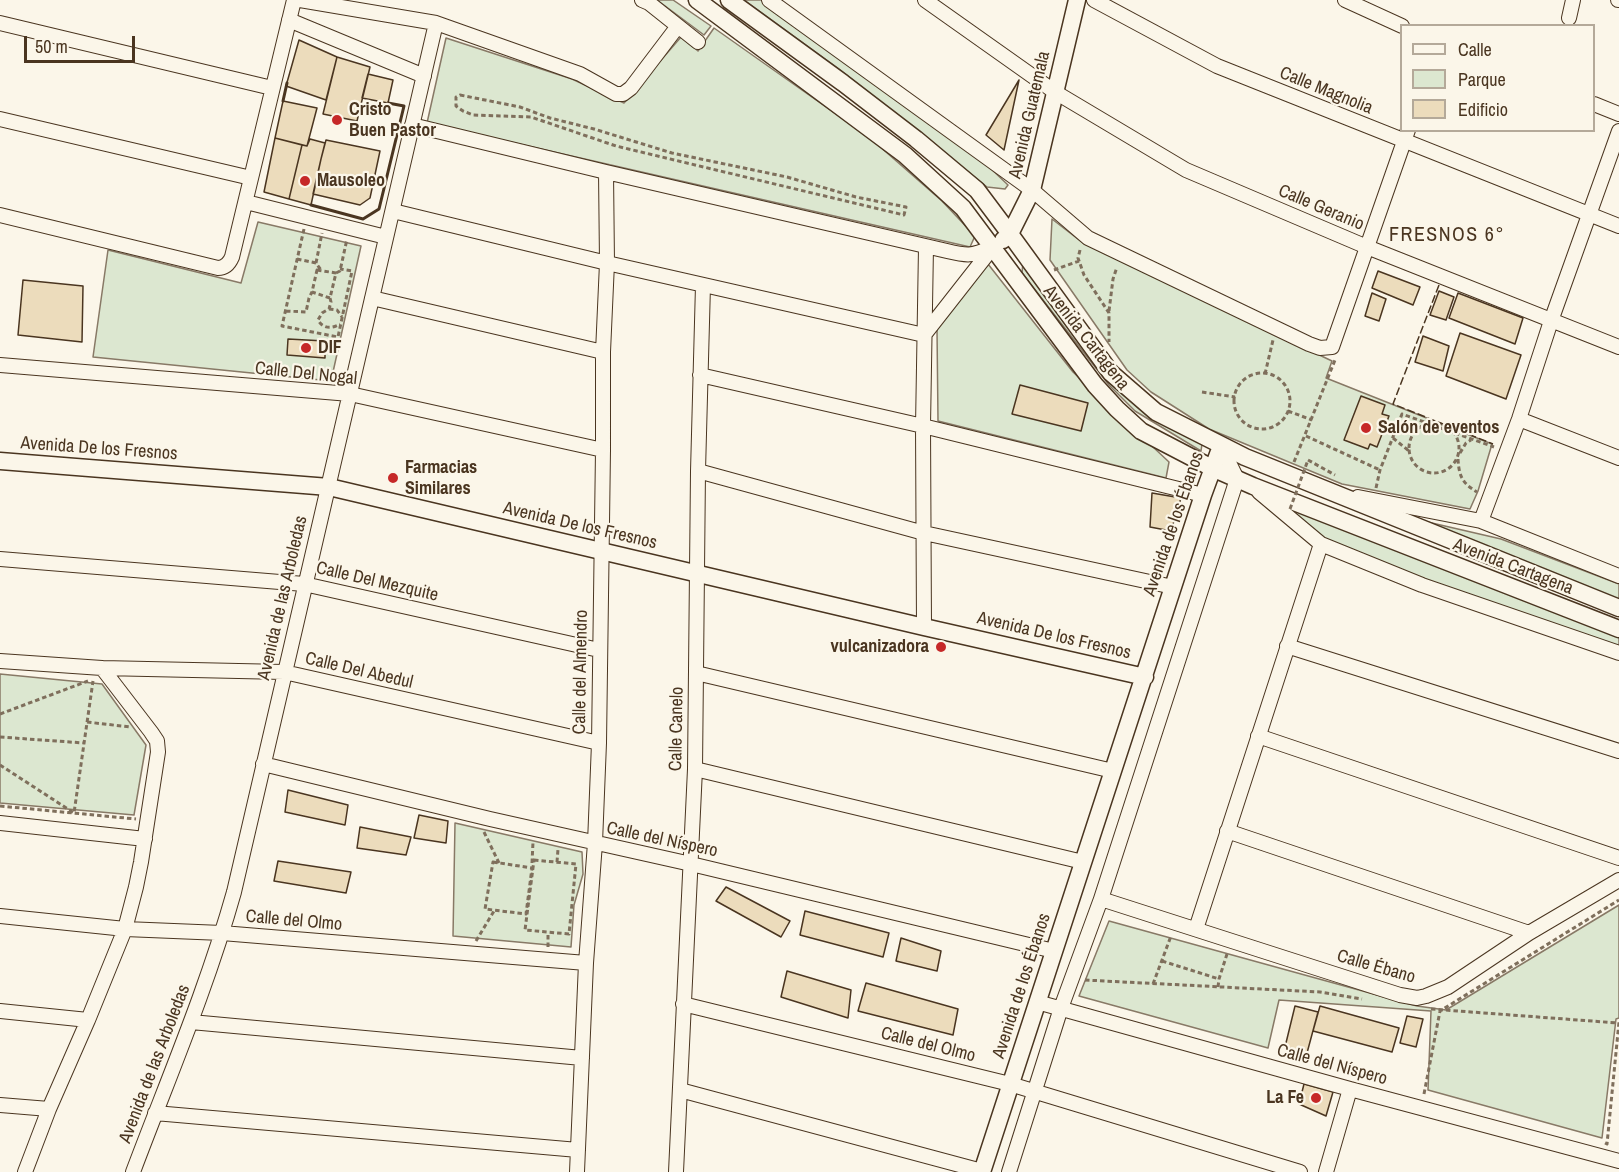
<!DOCTYPE html>
<meta charset="utf-8">
<style>
body{margin:0}
#map{position:relative;width:1619px;height:1172px;overflow:hidden;background:#fbf6e9;font-family:"Archivo Narrow",sans-serif}
canvas{display:block}
.legend{position:absolute;left:1400px;top:24px;width:195px;height:108px;box-sizing:border-box;background:#fbf6e9;border:2px solid #b4a999;margin:0;padding:8px 10px;list-style:none;font-size:18px;color:#4a3520}
.legend li{display:flex;align-items:center;gap:12px;height:30px}
.legend b{width:30px;border:2px solid #b4a999}
.scale{position:absolute;left:24px;top:36px;width:111px;height:27px;box-sizing:border-box;border:3px solid #4a3520;border-top:0;padding-left:8px;font-size:18px;line-height:21px;white-space:nowrap;color:#4a3520;-webkit-text-stroke:4px #fbf6e9;paint-order:stroke}
</style>
<div id="map">
<canvas width="1619" height="1172"></canvas>
<ul class="legend">
<li><b style="height:8px;background:#fbf6e9"></b>Calle</li>
<li><b style="height:16px;background:#dce7d0"></b>Parque</li>
<li><b style="height:16px;background:#ecdcbc"></b>Edificio</li>
</ul>
<div class="scale">50 m</div>
</div>
<script>
const c = document.querySelector('canvas').getContext('2d');
c.lineJoin = 'round';
function fillPath(path, color) {
  c.fillStyle = color;
  c.fill(path, 'evenodd');
}
function stroke(path, color, width, dash) {
  c.strokeStyle = color;
  c.lineWidth = width;
  c.lineCap = dash ? 'butt' : 'round';
  c.setLineDash(dash || []);
  c.stroke(path);
}
function label(font, color, halo, rows, align = 'center') {
  c.font = font + ' "Archivo Narrow",sans-serif';
  c.lineWidth = 4.5;
  c.setLineDash([]);
  c.textBaseline = 'middle';
  c.strokeStyle = halo;
  c.fillStyle = color;
  for (const [text, x, y, turn = 0] of rows) {
    c.save();
    c.translate(x, y);
    c.rotate((+turn || 0) * Math.PI / 180);
    c.textAlign = isNaN(turn) ? turn : align;
    if (halo) c.strokeText(text, 0, 0);
    c.fillText(text, 0, 0);
    c.restore();
  }
}
const green = new Path2D(`
 M657 0H673L711 26 704 35Z
 M744 0H762L986 164 1008 185 1005 189 987 187 839 69Z
 M714 28 870 138 942 201 975 236 970 247 427 123 446 38 572 79 624 103 681 37 698 51Z
 M1052 219 1083 243 1332 361 1326 378 1492 444 1478 491 1470 509 1342 484 1209 429 1151 392 1127 370 1050 260Z
 M258 222 361 246 331 381 93 357 108 250 241 283Z
 M1023 262 1111 375 1202 444 1201 451 1135 411 1109 385 1022 273Z
 M988 264 1073 372 1169 462 1166 478 938 421 937 329Z
 M1278 502 1619 636V649L1424 581 1322 537Z
 M1406 517 1501 539 1619 584V603Z
 M0 674 102 684 146 745 134 815 0 803Z
 M455 823 582 852 583 874 574 905 571 947 453 936Z
 M1619 905V1018L1616 1019 1602 1138 1428 1090 1431 1011 1279 1000 1268 1048 1079 996 1109 921 1417 1006 1446 1010Z`);
fillPath(green, '#dce7d0');
stroke(green, '#887966', 1.5);
const building = new Path2D(`
 M299 40 337 57 326 100 286 86Z
 M337 57 370 67 357 121 323 114Z
 M368 74 393 80 388 103 362 98Z
 M1019 80 1004 150 986 135Z
 M283 101 317 108 307 146 275 138Z
 M275 138 302 145 289 199 264 192Z
 M310 139 325 143 321 159 311 205 289 199 302 145 307 146Z
 M326 140 380 151 370 198 360 205 313 194 321 159Z
 M1378 271 1420 287 1413 305 1372 288Z
 M23 280 83 286 82 342 18 335Z
 M1439 291 1454 297 1446 320 1430 315Z
 M1372 293 1386 299 1379 321 1365 316Z
 M1458 293 1523 318 1515 344 1449 318Z
 M1460 333 1521 355 1506 399 1446 376Z
 M1423 336 1449 346 1443 371 1415 362Z
 M288 339 325 341V358L287 355Z
 M1020 385 1088 403 1081 431 1012 414Z
 M1361 396 1385 405 1382 414 1389 416 1377 447 1370 444 1368 449 1344 440Z
 M1152 493 1181 498 1171 531 1150 527Z
 M288 790 348 805 345 825 285 812Z
 M419 815 448 821 446 843 414 838Z
 M360 827 411 837 406 855 357 848Z
 M278 861 351 872 346 893 274 881Z
 M726 887 790 921 781 937 716 901Z
 M805 911 889 933 883 957 800 935Z
 M901 938 941 951 937 971 896 961Z
 M787 971 851 990 848 1018 781 997Z
 M866 983 958 1009 953 1035 858 1011Z
 M1295 1006 1318 1012 1307 1053 1285 1047Z
 M1320 1006 1399 1028 1392 1052 1313 1031Z
 M1407 1016 1423 1019 1416 1047 1400 1043Z
 M1304 1084 1333 1092 1326 1116 1299 1104Z`);
fillPath(building, '#ecdcbc');
stroke(building, '#4a3520', 1.5);
const minor = new Path2D(`
 M300 0 436 23 580 74 616 94H623L631 88 678 26
 M642 0 649 3 698 42
 M769 0 1032 190 1088 238 1309 344 1320 348 1332 347 1408 130
 M925 0 1055 92 1186 170 1367 247 1619 347
 M1094 0 1217 66 1619 226
 M1345 0 1402 26
 M1618 0H1619
 M1569 18 1573 0
 M289 20 424 76
 M0 23 272 88
 M1594 104 1619 114
 M0 119 251 178
 M412 125 606 172 947 251C968 256 971 256 991 248
 M246 202 386 237
 M393 211 607 263 924 335 993 247
 M0 215 218 268C225 268 229 264 232 257L294 0
 M372 298 603 352
 M0 365 350 394 603 450
 M700 375 923 426 1203 495
 M1519 419 1619 458
 M698 471 924 533 1173 587
 M1259 492 1321 544 1422 585 1619 653
 M1358 497 1481 521 1619 576
 M1481 521 1519 419 1551 321 1619 131
 M0 559 304 584 599 650
 M924 627 923 426 926 247
 M1287 646 1619 751
 M0 661 102 668 284 672 599 743
 M696 673 1113 771
 M1258 736 1619 858
 M263 764 490 819 691 864 1054 951
 M695 769 1083 862
 M0 823 145 839
 M1227 831 1529 933
 M1101 899 1400 995 1417 998 1426 996 1448 987 1529 933 1619 880
 M0 916 125 929 222 933 586 963
 M1196 929 1321 544
 M1037 1002 1350 1089 1619 1161
 M683 1004 1010 1084 1300 1172
 M0 1011 88 1020
 M191 1022 582 1058
 M680 1090 982 1171
 M0 1105 49 1109
 M155 1113 578 1150
 M25 1172 49 1109 88 1020 125 929 136 887 141 862 158 752 157 741 151 732 102 668
 M133 1172C168 1079 207 988 234 892L436 23
 M577 1172 586 963 595 843 599 743 603 450V352L607 263 606 172
 M676 1172 695 769 698 471 703 285
 M1009 1172 1061 1008 1101 899 1237 479 1221 446
 M1326 1172 1350 1089`);
const tertiary = new Path2D(`
 M697 0 905 155 963 208 1095 385 1117 409 1141 431 1212 468 1253 486 1619 629
 M729 0 843 83 916 139 977 190 1010 234 1111 373 1156 412 1245 457 1619 608
 M1003 240 1010 234 1032 190 1077 0
 M0 461 329 487 924 627 1145 677
 M982 1172 1203 495 1221 446`);
stroke(minor, '#4a3520', 16);
stroke(tertiary, '#4a3520', 19);
stroke(new Path2D(`
 M460 95 520 107 550 118 594 129 672 153 787 177 856 197 906 207 904 215 616 146 531 117 473 115 463 111 456 106V97Z
 M304 229 282 326 338 337 352 271 340 269
 M1080 250 1078 258 1084 275 1109 313V342
 M297 259 316 263 321 270
 M316 263 322 233
 M317 270 336 273 330 298 312 292Z
 M1054 270 1079 261
 M336 273 340 271 347 239
 M330 298 331 302 329 309 322 313 318 320C323 329 332 329 340 324
 M329 309 337 310 342 317
 M286 311 306 312 309 298 312 292
 M1109 311 1113 279 1117 267
 M1234 401a28 28 0 1 1 56 0a28 28 0 1 1-56 0Z
 M1265 374 1273 340
 M1202 392 1235 397
 M1288 411 1312 420
 M1409 448a25 25 0 1 1 50 0a25 25 0 1 1-50 0Z
 M1306 436 1380 470
 M1393 438 1409 451
 M1460 453 1466 443 1471 440
 M1458 459C1459 476 1462 483 1477 492
 M1308 460 1335 475
 M1294 462 1335 360
 M1376 488 1380 470 1402 414 1494 447
 M0 714 88 681
 M87 722 130 727
 M0 737 84 743
 M0 765 74 813 93 681
 M0 806 136 819
 M484 832 499 863
 M534 860 576 864 569 934 525 930Z
 M493 862 532 868 526 914 485 909Z
 M557 862 558 849
 M532 863 533 842
 M476 941 494 911
 M548 947V932
 M1162 961 1219 979
 M1085 980 1320 992 1362 999
 M1153 984 1171 936
 M1218 987 1219 979 1227 954
 M1431 1009 1618 1023
 M1424 1094 1440 1011 1619 900
 M1605 1143 1607 1144 1619 1022`), '#7f6f5c', 3, [4.5, 3]);
stroke(minor, '#fbf6e9', 14);
stroke(tertiary, '#fbf6e9', 16);
stroke(new Path2D(`
 M1290 509 1308 460`), '#7f6f5c', 3, [4.5, 3]);
stroke(new Path2D(`
 M1439 285 1393 404 1493 444`), '#4a3520', 1.5, [8, 3]);
stroke(new Path2D(`
 M283 101 287 83
 M311 205 363 219 379 209 404 106 388 103`), '#4a3520', 3);
for (const [x, y, r, color] of [
 [337,120,6,"#c62828"],
 [305,181,6,"#c62828"],
 [306,348,6,"#c62828"],
 [1366,428,6,"#c62828"],
 [393,478,6,"#c62828"],
 [941,647,6,"#c62828"],
 [1316,1098,6,"#c62828"]
]) {
  const dot = new Path2D();
  dot.arc(x, y, r, 0, 2 * Math.PI);
  c.fillStyle = color;
  c.fill(dot);
  stroke(dot, '#fbf6e9', 2);
}
label('18px', '#4a3520', '#fbf6e9', [
 ["Calle Magnolia",1326,91,22],
 ["Avenida Guatemala",1030,115,-77],
 ["Calle Geranio",1321,208,23],
 ["Avenida Cartagena",1086,338,52],
 ["Calle Del Nogal",306,374,6],
 ["Avenida De los Fresnos",99,449,4],
 ["Avenida de los Ébanos",1174,524,-71],
 ["Avenida De los Fresnos",580,526,13],
 ["Avenida Cartagena",1513,567,21],
 ["Calle Del Mezquite",377,582,13],
 ["Avenida de las Arboledas",283,598,-77],
 ["Avenida De los Fresnos",1054,636,13],
 ["Calle Del Abedul",359,671,13],
 ["Calle del Almendro",581,672,-89],
 ["Calle Canelo",677,729,-89],
 ["Calle del Níspero",662,840,12],
 ["Calle del Olmo",294,921,5],
 ["Calle Ébano",1376,967,16],
 ["Avenida de los Ébanos",1022,986,-72],
 ["Calle del Olmo",928,1045,14],
 ["Avenida de las Arboledas",155,1064,-69],
 ["Calle del Níspero",1332,1065,15]
]);
label('bold 18px', '#4a3520', '#fbf6e9', [
 ["Cristo",349,110],
 ["Buen Pastor",349,131],
 ["Mausoleo",317,181],
 ["DIF",318,348],
 ["Salón de eventos",1378,428],
 ["Farmacias",405,468],
 ["Similares",405,489],
 ["vulcanizadora",929,647,"right"],
 ["La Fe",1304,1098,"right"]
], 'left');
c.letterSpacing = '1.5px';
label('20px', '#4a3520', '#fbf6e9', [
 ["FRESNOS 6°",1447,236]
]);
c.letterSpacing = '0px';
</script>
